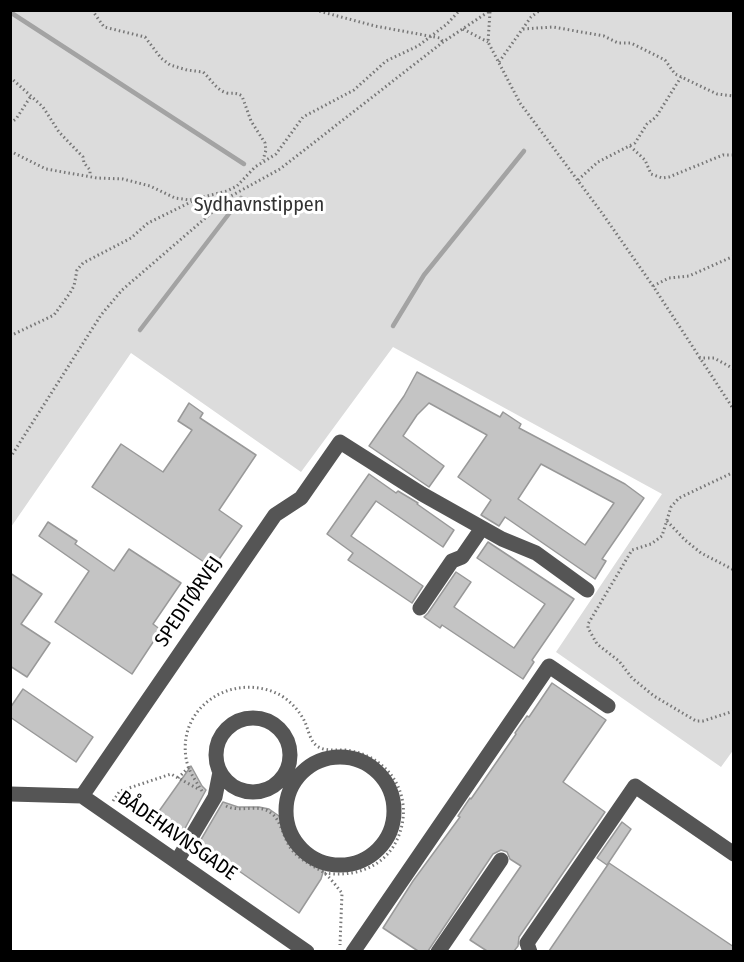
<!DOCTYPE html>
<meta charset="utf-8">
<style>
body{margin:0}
#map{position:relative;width:744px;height:962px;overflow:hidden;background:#fff;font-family:"Fira Sans Condensed",sans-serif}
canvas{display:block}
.frame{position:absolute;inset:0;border:12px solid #000;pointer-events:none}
</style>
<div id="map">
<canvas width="744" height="962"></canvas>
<div class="frame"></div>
</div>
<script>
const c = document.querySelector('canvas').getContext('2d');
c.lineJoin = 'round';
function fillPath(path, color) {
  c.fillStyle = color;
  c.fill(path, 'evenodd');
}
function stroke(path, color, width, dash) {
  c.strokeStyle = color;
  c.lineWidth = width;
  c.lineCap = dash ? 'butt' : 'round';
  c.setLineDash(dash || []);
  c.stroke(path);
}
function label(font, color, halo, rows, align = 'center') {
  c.font = font + ' "Fira Sans Condensed",sans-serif';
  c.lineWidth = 6;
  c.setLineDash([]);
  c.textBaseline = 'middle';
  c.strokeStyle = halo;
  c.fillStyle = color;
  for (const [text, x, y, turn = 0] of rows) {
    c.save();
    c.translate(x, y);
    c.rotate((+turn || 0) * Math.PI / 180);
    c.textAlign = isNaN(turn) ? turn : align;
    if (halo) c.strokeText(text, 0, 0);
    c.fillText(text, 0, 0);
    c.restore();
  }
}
fillPath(new Path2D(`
 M11 10 733 11 734 749 721 767 556 652 662 494 393 347 301 472 131 353 11 527Z`), '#dcdcdc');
stroke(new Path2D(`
 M10 12 244 164
 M393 326 424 275 524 151
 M140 330 241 198`), '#a3a3a3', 4.5);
const building = new Path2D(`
 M417 372 500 417 503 412 521 424 519 428 625 484 644 498 602 559 606 561 595 579 505 517 499 526 481 515 491 500 458 477 487 435 429 403 417 415 403 436 444 466 429 487 369 446 404 396ZM541 464 614 503 585 545 518 499Z
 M189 403 203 413 200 418 256 455 219 510 242 526 213 568 92 487 121 444 163 472 192 430 178 421Z
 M369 474 396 493 398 491 418 503 417 504 454 530 443 547 376 501 351 536 423 586 412 603 348 560 353 553 327 534Z
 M48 522 77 541 75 544 114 571 129 549 181 583 153 624 161 630 132 674 55 622 89 571 39 536Z
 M488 542 574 599 532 660 534 662 523 679 442 625 440 628 424 617 428 613 456 572 471 582 454 607 514 648 545 604 477 558Z
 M10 573 42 594 21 624 50 643 27 677 10 666Z
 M552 683 606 720 563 782 605 812 519 937 518 946 514 951H487L470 940 521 866 510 859 507 852 501 850 493 854 428 951H418L383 928 413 881 460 817 458 816 470 798 471 799 516 734 515 733 527 716 529 717Z
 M23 689 93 737 76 762 10 717V708Z
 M191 766 202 786 206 790 183 832 157 814Z
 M223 802 238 807H259L269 809 279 816 287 839 297 852 324 869 321 879 299 913 199 843Z
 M622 822 631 829 607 865 597 858Z
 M609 863 734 947V951H549Z`);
fillPath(building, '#c4c4c4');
stroke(building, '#999', 1.5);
stroke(new Path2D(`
 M92 10 104 27 145 37 161 58 170 65 187 70 203 72C211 79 216 90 227 93 233 94 236 92 242 96L251 121 265 143 266 150 263 160
 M315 10 375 26 440 38 443 42
 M490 12 488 42 520 103 602 213 653 286 734 410
 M463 29 488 42
 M523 29 553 27 604 36 618 43H631L665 60 675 74 717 94 734 96
 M499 62 531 17 540 10
 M10 77 43 107 59 132 83 157 84 163 90 170V176
 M10 123 16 119 31 96
 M630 146 645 160 651 174 662 178 669 177 723 155H734
 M10 151 46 169 97 178 123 179 150 186 175 198 190 200 197 198
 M578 180 598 162 635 143 647 124 656 117 681 77
 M653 286 669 278 689 276 734 256
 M10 336 54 315 70 293 74 286 77 270 83 263 131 238 148 223 199 198 227 191 237 186 255 167 276 154 303 117 354 90 386 61 418 46 447 24 460 10
 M699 358H714L734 369
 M10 458 101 315 122 290 231 196 280 169 443 42 491 10
 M734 472 679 498 671 507 662 536 651 544 632 550 588 624V628L597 644 619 661 632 678 654 696 696 721H703L734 711
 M667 521 685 540 701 553 734 570
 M178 778 189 767
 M202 791C196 781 188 771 186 758 178 707 231 673 276 693 288 698 299 710 305 722 308 729 310 741 317 746 327 753 341 748 352 751 398 761 417 808 393 847 378 870 350 877 324 873
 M113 801 120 791 171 774 200 790
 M226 806C240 813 259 803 271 813 282 821 283 839 292 850 300 860 312 865 323 872 330 877 336 886 342 893L340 945`), '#777', 3, [1.5, 3]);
stroke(new Path2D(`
 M420 608 452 561 462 557 482 528
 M216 755a37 37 0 1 1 74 0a37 37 0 1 1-74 0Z
 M286 811a54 54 0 1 1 108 0a54 54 0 1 1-108 0Z
 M10 794 82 796 307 952
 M82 796 275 515 301 498 340 442 422 494 502 539 536 553 587 590
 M177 861 215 797 220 772
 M353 952 549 666 608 706
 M438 952 501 860
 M530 952 527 943 635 786 734 854`), '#555', 15);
label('20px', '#333', '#fff', [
 ["Sydhavnstippen",259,205]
]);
label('20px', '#000', '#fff', [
 ["SPEDITØRVEJ",189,602,-56],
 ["BÅDEHAVNSGADE",177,836,35]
]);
</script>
